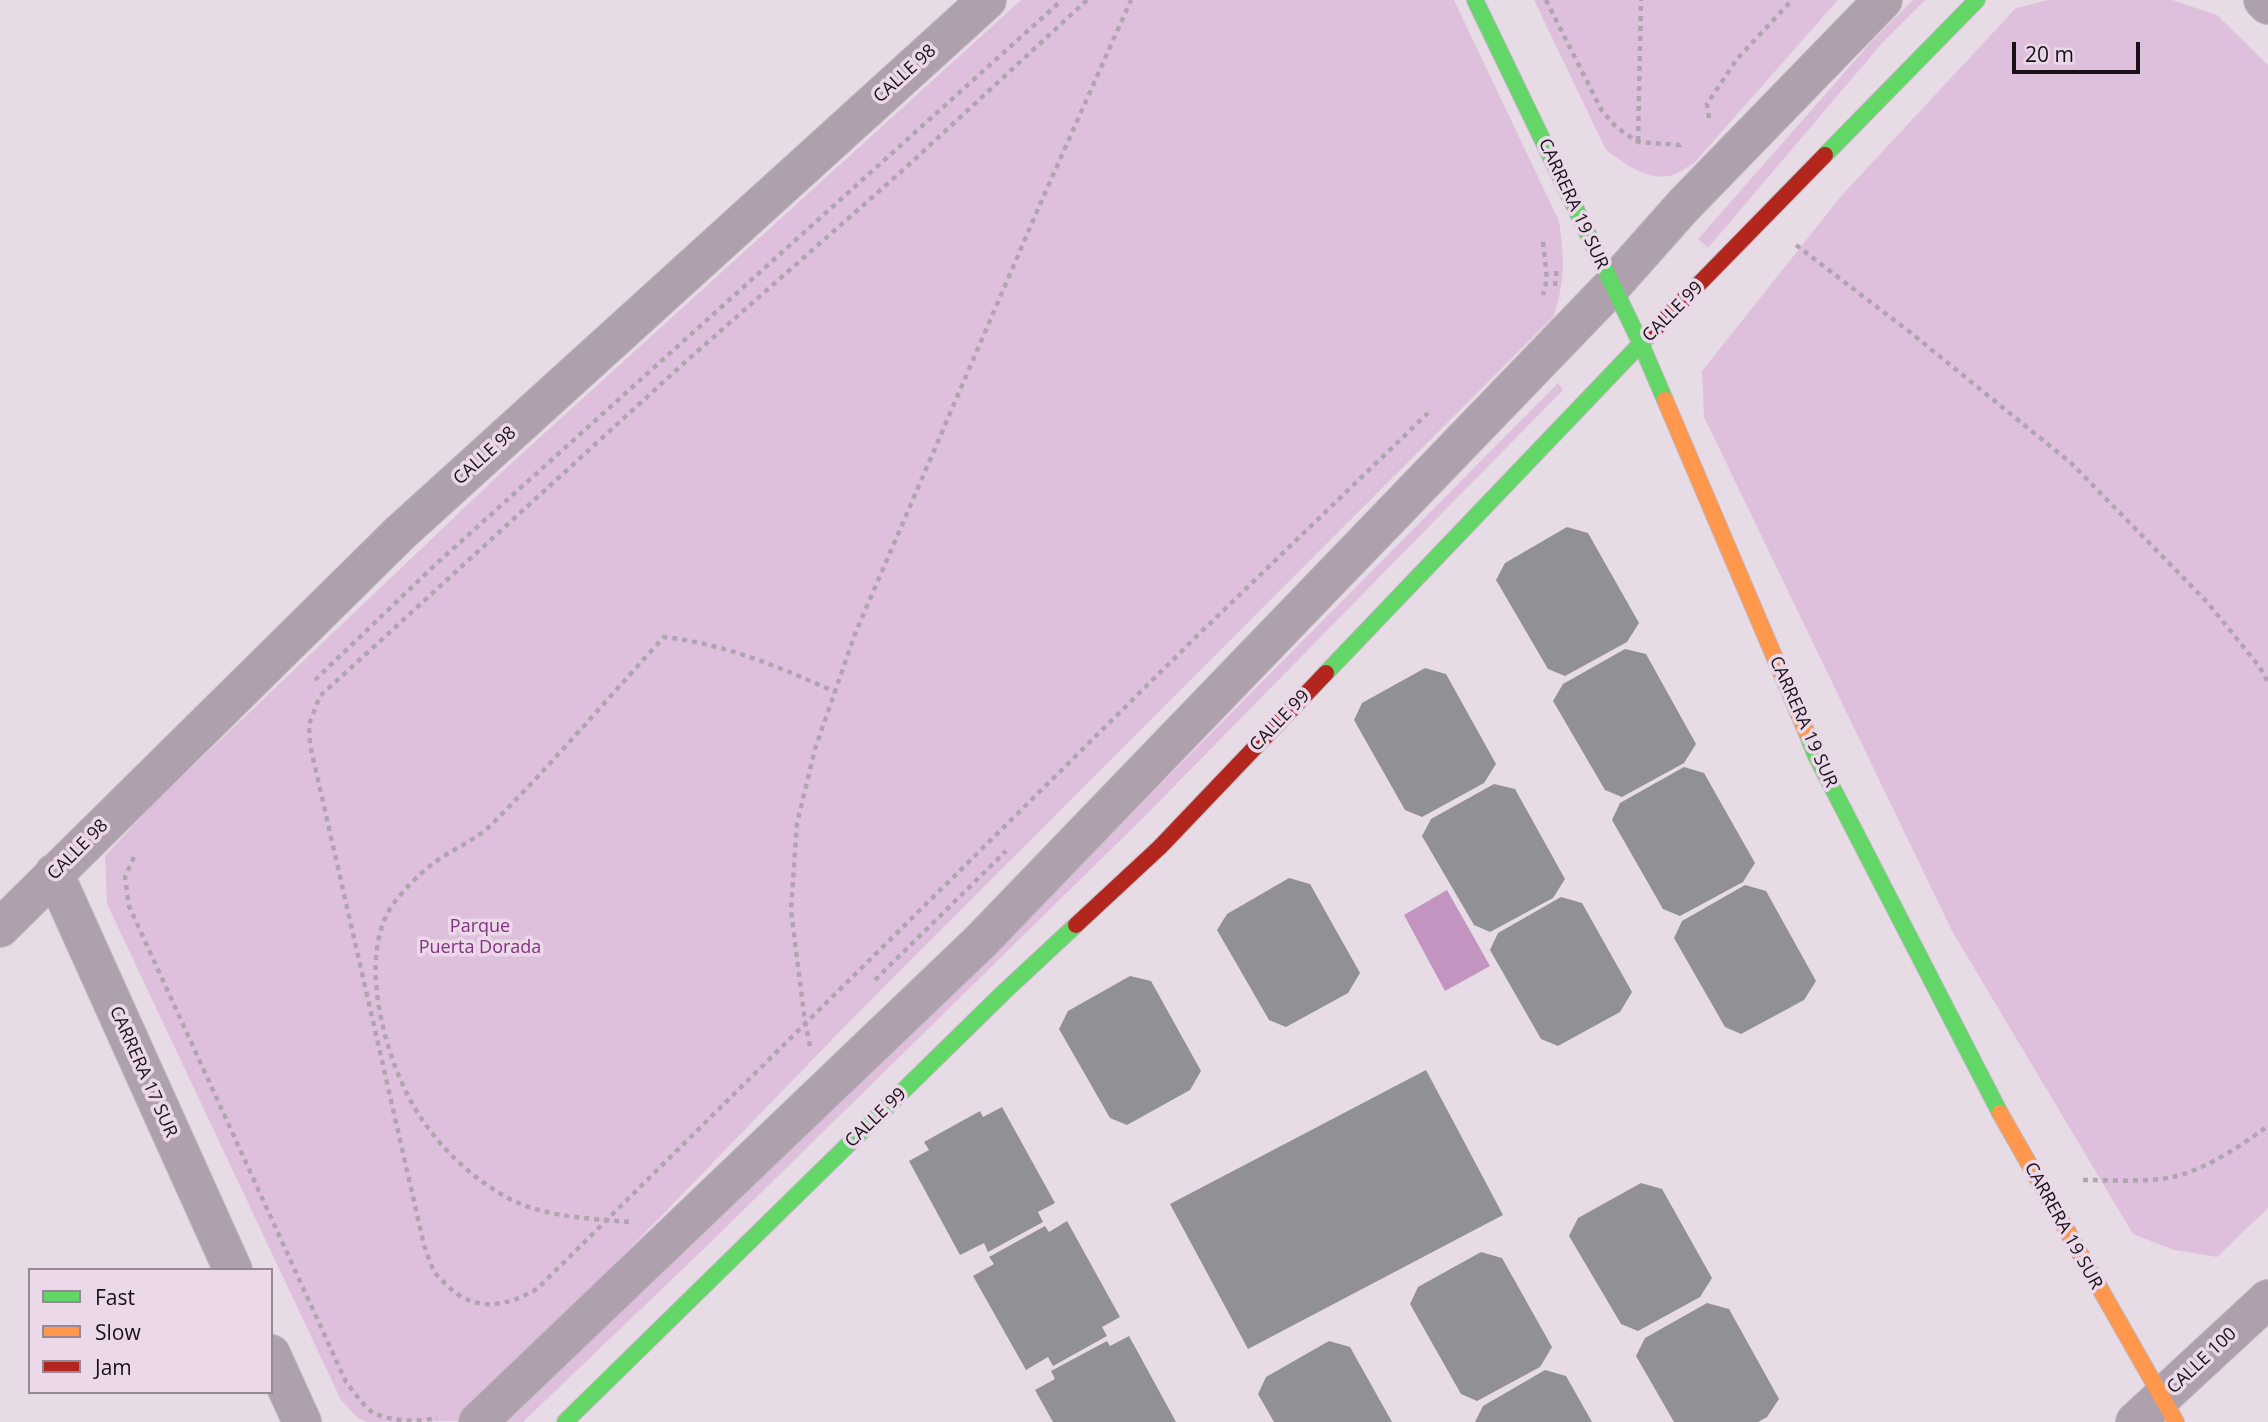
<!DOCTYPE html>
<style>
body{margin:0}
#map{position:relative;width:2268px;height:1422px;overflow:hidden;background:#e7dce6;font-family:"Open Sans",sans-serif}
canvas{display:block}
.legend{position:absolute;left:28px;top:1268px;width:245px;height:126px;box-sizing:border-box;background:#ebd8e9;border:2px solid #978895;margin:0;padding:9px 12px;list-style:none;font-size:21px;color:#181117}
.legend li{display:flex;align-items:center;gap:14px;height:35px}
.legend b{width:35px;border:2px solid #978895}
.scale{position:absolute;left:2012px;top:42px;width:128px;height:32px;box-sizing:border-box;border:4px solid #181117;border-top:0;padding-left:9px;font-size:21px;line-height:24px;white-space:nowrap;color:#181117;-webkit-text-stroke:5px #ebd8e9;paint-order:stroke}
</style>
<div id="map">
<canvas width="2268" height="1422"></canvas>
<ul class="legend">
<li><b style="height:9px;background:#63d668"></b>Fast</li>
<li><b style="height:9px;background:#ff974d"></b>Slow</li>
<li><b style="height:9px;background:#b3261e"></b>Jam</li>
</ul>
<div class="scale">20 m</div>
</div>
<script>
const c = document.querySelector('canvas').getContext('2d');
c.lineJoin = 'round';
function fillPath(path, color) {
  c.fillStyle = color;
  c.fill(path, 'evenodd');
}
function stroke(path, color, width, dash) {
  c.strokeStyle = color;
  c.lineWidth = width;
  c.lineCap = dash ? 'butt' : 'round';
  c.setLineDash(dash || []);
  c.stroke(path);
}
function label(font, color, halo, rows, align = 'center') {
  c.font = font + ' "Open Sans",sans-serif';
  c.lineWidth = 7;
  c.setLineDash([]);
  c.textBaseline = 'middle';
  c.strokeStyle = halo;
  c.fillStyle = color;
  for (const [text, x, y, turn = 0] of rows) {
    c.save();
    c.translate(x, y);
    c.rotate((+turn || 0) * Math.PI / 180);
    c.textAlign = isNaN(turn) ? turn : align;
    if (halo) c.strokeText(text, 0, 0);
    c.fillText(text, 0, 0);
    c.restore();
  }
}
fillPath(new Path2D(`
 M1021 0H1454L1559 221C1565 260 1565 279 1554 316L851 1020 463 1421 367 1422 358 1418 341 1400 107 904 105 856 153 804 505 469Z
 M1534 0H1838L1694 163C1687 167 1677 175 1669 176 1645 180 1624 163 1606 150Z
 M1913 0H1925L1883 42 1708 248 1698 239 1873 40Z
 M2048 0H2172L2217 15 2268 65V1208L2217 1257 2174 1250 2133 1234 1952 931 1704 417 1702 371 1842 195 2016 8Z
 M1558 383 1563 390 1145 816 712 1241 523 1422H503L1138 807Z`), '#dfc0dc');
fillPath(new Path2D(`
 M1447 890 1490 966 1445 991 1404 915Z`), '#c494c0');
fillPath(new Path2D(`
 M1567 527 1588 533 1639 623 1627 642 1565 676 1548 669 1496 580 1505 563Z
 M1625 649 1646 654 1696 744 1684 763 1622 797 1605 790 1553 701 1563 684Z
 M1425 668 1446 674 1496 764 1484 783 1422 817 1405 810 1354 720 1362 703Z
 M1684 767 1704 773 1755 863 1743 882 1680 916 1663 909 1612 820 1620 803Z
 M1494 784 1515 789 1565 879 1553 898 1490 932 1474 925 1422 836 1431 819Z
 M1289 878 1310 884 1360 973 1348 993 1286 1027 1269 1020 1217 930 1227 914Z
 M1745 885 1766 891 1816 981 1804 1000 1741 1034 1725 1027 1674 938 1682 921Z
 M1561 897 1582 903 1632 992 1620 1012 1558 1046 1541 1039 1490 950 1498 933Z
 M1130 976 1151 981 1201 1071 1190 1090 1127 1125 1110 1118 1059 1029 1068 1011Z
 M1426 1070 1503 1215 1248 1349 1170 1204Z
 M1002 1107 1055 1203 1038 1212 1043 1222 988 1252 984 1243 960 1255 909 1161 929 1150 924 1142 980 1111 983 1117Z
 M1641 1183 1662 1189 1712 1278 1700 1297 1638 1331 1621 1324 1569 1236 1578 1218Z
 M1067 1221 1120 1317 1102 1327 1107 1336 1053 1366 1048 1357 1026 1370 973 1276 994 1264 989 1257 1045 1226 1049 1232Z
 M1481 1252 1502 1258 1552 1347 1540 1367 1477 1401 1461 1394 1410 1304 1418 1287Z
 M1707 1303 1729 1309 1779 1399 1767 1417 1758 1422H1674L1636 1356 1645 1338Z
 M1129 1336 1176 1422H1053L1035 1390 1055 1379 1051 1371 1107 1341 1110 1346Z
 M1329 1341 1350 1347 1392 1422H1274L1258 1394 1266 1377Z
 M1545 1370 1566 1376 1592 1422H1475L1483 1406Z`), '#909095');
const street = new Path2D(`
 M2263 0 2268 5
 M54 873 233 1270
 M0 928 400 533 987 0
 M271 1354 302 1422
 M478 1422 981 941 1612 286 1684 205 1883 0
 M2135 1422 2268 1299`);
const fast = new Path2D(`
 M1475 0 1641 344 1665 400
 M1825 155 1977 0
 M1326 673 1651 333
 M1806 731 1816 756 2000 1113
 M565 1422 1004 992 1076 925`);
const slow = new Path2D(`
 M1665 400 1806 731
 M2000 1113 2176 1422`);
const jam = new Path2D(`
 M1651 333 1825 155
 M1076 925 1160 847 1326 673`);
stroke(street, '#c1b8c0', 40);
stroke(fast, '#c1b8c0', 18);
stroke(slow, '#c1b8c0', 18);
stroke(jam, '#c1b8c0', 18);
stroke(new Path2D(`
 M1087 0 902 171 683 364 320 696 309 724 310 745 424 1245C427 1253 430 1263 434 1271 437 1277 444 1282 449 1287 476 1313 507 1306 537 1289L1199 634 1428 413
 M1546 0 1602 111 1616 127 1638 142 1680 145 1685 142
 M1709 118 1707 104 1737 59 1792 0
 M1638 141 1641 0
 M1543 242 1547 279 1543 295
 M1796 245 1911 333 2071 463 2207 602 2259 666 2268 682
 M1555 286 1557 266
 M315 680 436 564 1062 0
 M134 857 125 877 129 906 346 1382C354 1392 362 1404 372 1412 390 1422 417 1422 437 1418
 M875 980 1006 851
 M810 1046 805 1022 791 910 797 823 815 749 855 634 1041 202 1131 0
 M2083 1180C2108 1180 2135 1182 2160 1179 2199 1175 2237 1148 2268 1126
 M629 1222C586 1218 538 1217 501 1194 469 1175 442 1149 421 1118 387 1068 354 956 394 903 404 890 418 875 431 865 450 850 475 841 492 824 552 764 607 699 664 637 725 644 780 667 835 692`), '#b0a5af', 4.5, [5, 5]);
stroke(street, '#afa0ad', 38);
stroke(fast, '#63d668', 16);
stroke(slow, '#ff974d', 16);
stroke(jam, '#b3261e', 16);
label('18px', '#181117', '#ebd8e9', [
 ["CALLE 98",905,74,-42],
 ["CARRERA 19 SUR",1573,204,65],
 ["CALLE 99",1673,312,-45],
 ["CALLE 98",485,456,-42],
 ["CALLE 99",1280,721,-46],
 ["CARRERA 19 SUR",1803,722,66],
 ["CALLE 98",78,850,-45],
 ["CARRERA 17 SUR",143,1072,66],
 ["CALLE 99",876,1118,-44],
 ["CARRERA 19 SUR",2063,1226,61],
 ["CALLE 100",2202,1361,-43]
]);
label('18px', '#81347d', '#ebd8e9', [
 ["Parque",480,927],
 ["Puerta Dorada",480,948]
]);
</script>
